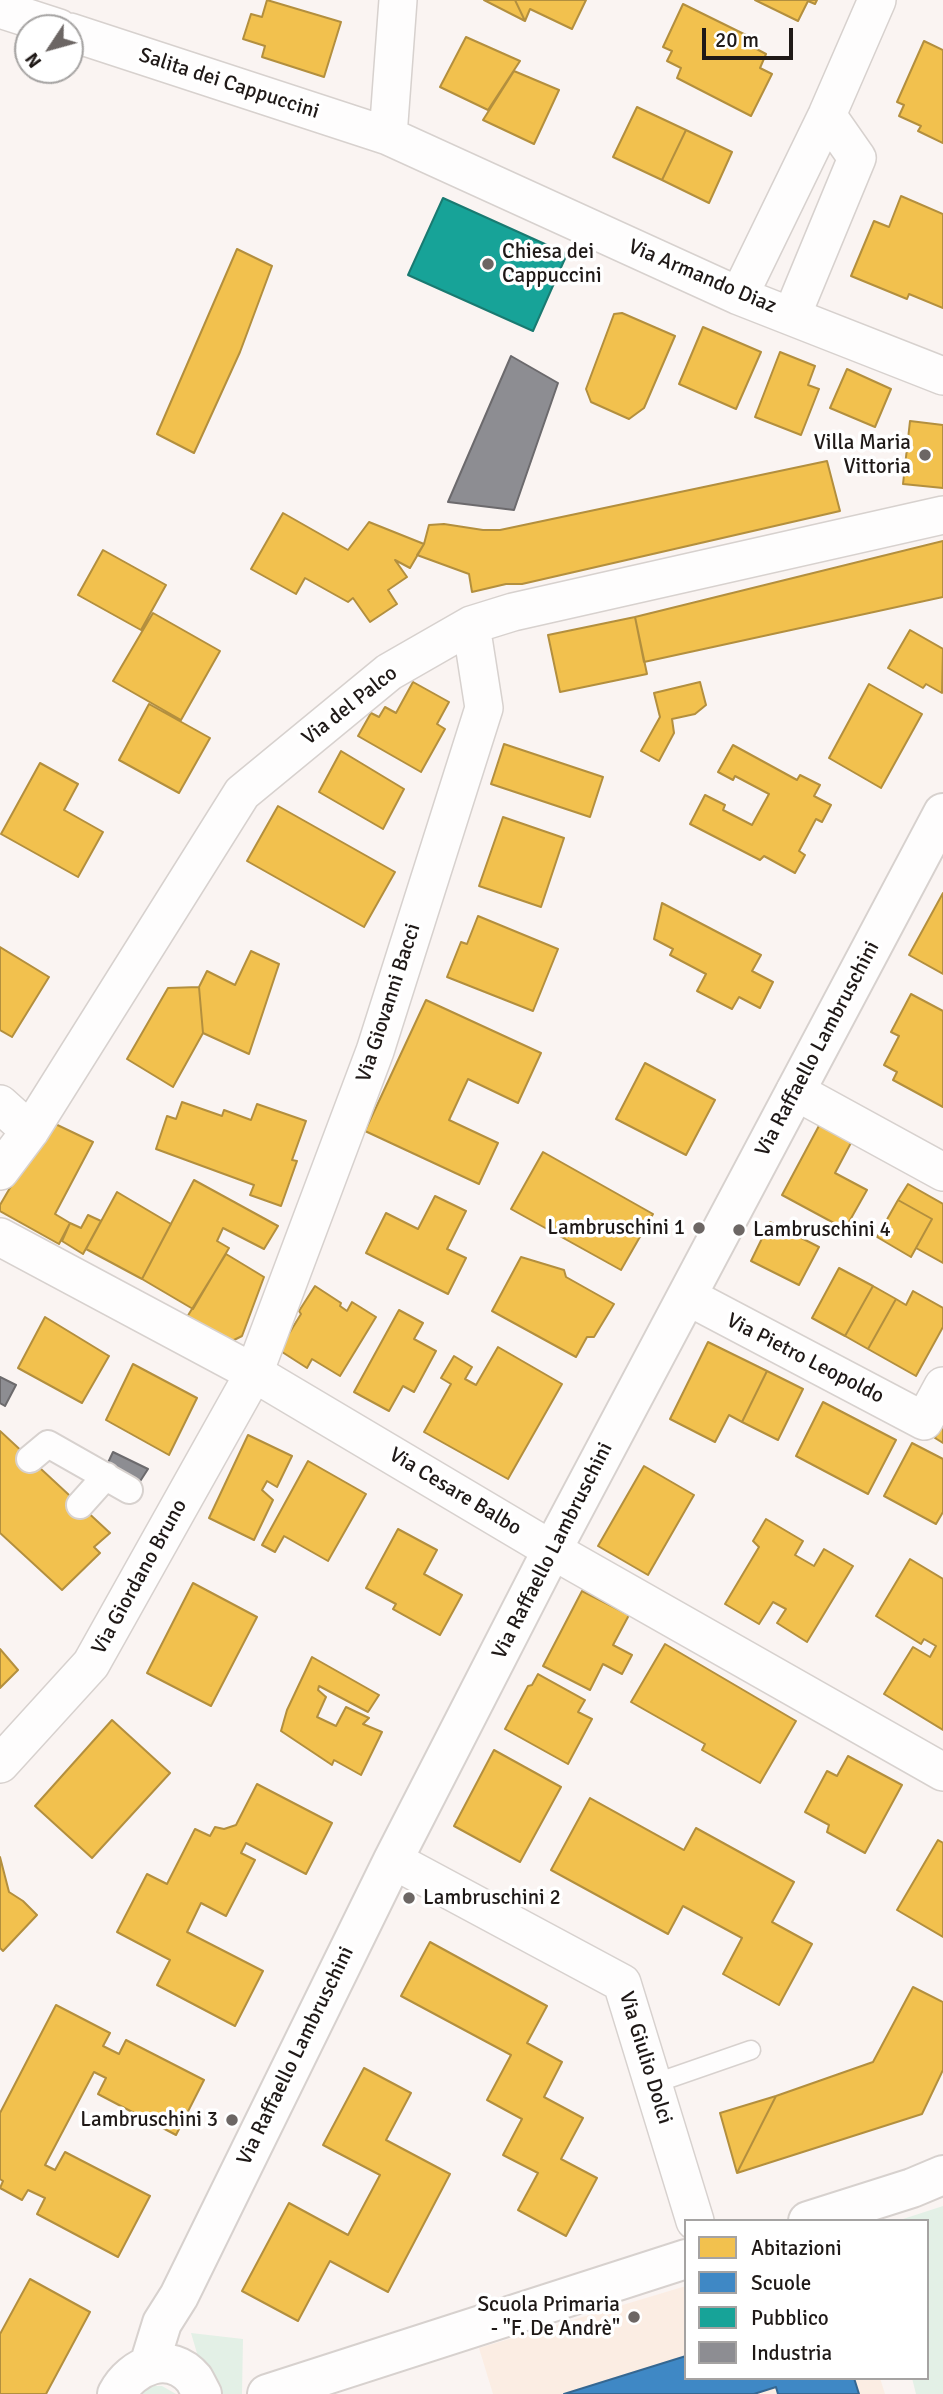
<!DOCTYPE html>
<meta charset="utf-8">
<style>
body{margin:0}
#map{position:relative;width:943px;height:2394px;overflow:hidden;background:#faf4f2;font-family:Signika,sans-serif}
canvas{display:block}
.legend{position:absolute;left:684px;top:2219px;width:245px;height:161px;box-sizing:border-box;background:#fff;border:2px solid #a5a3a2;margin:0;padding:9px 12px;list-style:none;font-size:21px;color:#1f1917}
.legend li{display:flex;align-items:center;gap:14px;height:35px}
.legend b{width:35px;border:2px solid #a5a3a2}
.north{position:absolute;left:14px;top:14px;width:70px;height:70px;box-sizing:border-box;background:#fff;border:2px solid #a5a3a2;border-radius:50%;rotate:234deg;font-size:19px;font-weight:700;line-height:28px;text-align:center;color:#1f1917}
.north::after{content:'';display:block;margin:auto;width:24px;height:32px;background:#6c6664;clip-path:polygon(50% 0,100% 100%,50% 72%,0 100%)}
.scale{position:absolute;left:702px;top:28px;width:91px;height:32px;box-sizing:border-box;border:4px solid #1f1917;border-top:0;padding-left:9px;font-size:21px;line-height:24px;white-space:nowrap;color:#1f1917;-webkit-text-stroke:5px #fff;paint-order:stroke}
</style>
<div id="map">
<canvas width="943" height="2394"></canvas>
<ul class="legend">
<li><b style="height:19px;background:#f2c14e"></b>Abitazioni</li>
<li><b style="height:19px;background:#3f88c5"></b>Scuole</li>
<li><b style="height:19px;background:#17a398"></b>Pubblico</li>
<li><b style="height:19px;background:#8d8d92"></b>Industria</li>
</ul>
<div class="north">N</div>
<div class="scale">20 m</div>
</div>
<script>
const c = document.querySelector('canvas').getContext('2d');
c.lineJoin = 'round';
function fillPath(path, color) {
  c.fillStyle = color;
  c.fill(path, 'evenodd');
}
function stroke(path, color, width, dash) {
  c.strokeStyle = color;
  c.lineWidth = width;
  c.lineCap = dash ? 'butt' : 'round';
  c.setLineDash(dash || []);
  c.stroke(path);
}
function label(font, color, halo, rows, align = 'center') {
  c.font = font + ' Signika,sans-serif';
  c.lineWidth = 7;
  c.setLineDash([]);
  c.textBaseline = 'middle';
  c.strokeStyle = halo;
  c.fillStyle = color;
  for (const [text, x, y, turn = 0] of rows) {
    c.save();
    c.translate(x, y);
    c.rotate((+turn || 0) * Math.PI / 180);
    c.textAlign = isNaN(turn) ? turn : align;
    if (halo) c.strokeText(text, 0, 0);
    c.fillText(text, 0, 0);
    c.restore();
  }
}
fillPath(new Path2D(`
 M686 2286V2378H880L885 2394H493L479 2348Z`), '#fbede3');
fillPath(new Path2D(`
 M943 2206V2394H916L912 2378H927V2221H897Z
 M191 2333 243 2339 242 2394H215L199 2360Z
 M154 2386H162L176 2394H142L147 2389Z`), '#e3f0e6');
const homes = new Path2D(`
 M267 0 341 22 324 77 262 57 265 46 243 39 251 14 262 17Z
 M484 0H515L525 21Z
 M515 0H586L572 29 530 9 525 21Z
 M755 0H817L815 4 808 1 798 21Z
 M683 4 752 38 749 45 766 54 760 68 772 74 751 116 677 78 681 68 667 61 672 51 663 47Z
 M466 37 520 61 488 110 440 87Z
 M924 41 943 50V143L918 131 921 126 899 116 904 105 897 102Z
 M514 71 559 90 534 144 483 120Z
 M637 107 686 130 662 180 613 157Z
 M686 130 732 152 709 203 662 180Z
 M901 196 943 214V308L909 294 907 299 851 276 874 221 889 227Z
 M237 249 272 266 240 352 194 453 157 434Z
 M622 313 675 336 644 408 629 419 591 402 586 389 614 314Z
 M703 327 761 352 736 409 679 384Z
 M780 352 815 366 808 385 819 389 801 435 755 417Z
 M847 369 891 389 875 427 830 408Z
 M910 421 943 425V488L903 484Z
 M827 461 840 511 522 584H506L472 592 469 574 417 555 424 544 429 525 444 524 483 530H500Z
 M283 513 348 550 369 522 424 544 410 568 395 560 407 577 388 590 397 604 370 622 353 598 348 602 305 578 296 594 251 569Z
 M943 541V597L644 662 635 617Z
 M103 550 166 585 141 630 78 595Z
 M153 613 220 651 181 720 113 681Z
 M635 617 647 674 560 692 548 635Z
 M910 630 943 649 942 693 926 684 923 688 888 668Z
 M413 682 449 702 437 724 445 729 421 772 358 736 371 713 379 717 385 707 396 713Z
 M700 682 706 705 695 714 672 719 674 733 659 761 641 751 660 717 654 693Z
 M869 684 922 714 881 788 829 758Z
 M149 704 210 738 179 793 119 760Z
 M504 744 603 777 590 817 491 784Z
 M733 745 797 780 800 775 820 785 814 796 831 805 822 822 816 819 799 851 805 855 795 873 764 856 760 860 690 824 705 795 725 805 723 810 752 825 769 794 735 776 733 780 718 772Z
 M341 751 404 789 383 829 319 792Z
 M40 763 78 784 64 810 103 832 78 877 1 834Z
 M278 806 395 872 364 927 247 861Z
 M503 817 564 838 541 907 479 886Z
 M943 893V974L909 955Z
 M662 903 761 955 752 971 773 982 760 1008 739 997 732 1009 697 991 706 974 670 955 673 949 654 939Z
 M478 916 558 949 533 1011 447 977 461 942 467 944Z
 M0 947 49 977 12 1037 0 1030Z
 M251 951 279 964 249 1054 203 1033 199 987 207 971 235 985Z
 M199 987 203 1033 173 1087 127 1059 168 988Z
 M911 994 943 1011V1107L893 1080 897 1072 884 1065 899 1036 891 1032Z
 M426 1000 541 1053 518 1103 468 1079 449 1120 498 1143 479 1184 365 1131Z
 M645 1063 715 1100 686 1155 616 1119Z
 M182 1102 222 1116 224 1110 251 1120 257 1104 306 1121 292 1160 297 1161 281 1206 250 1195 254 1185 156 1149 167 1116 176 1119Z
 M49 1121 93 1142 55 1214 70 1223 59 1244 0 1211V1205Z
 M821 1122 853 1139 835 1173 867 1190 845 1229 782 1195Z
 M543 1152 653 1214 621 1270 511 1209Z
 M194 1180 278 1226 264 1249 223 1228 217 1241 229 1248 193 1309 142 1279Z
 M908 1184 943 1204V1263L916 1248 932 1219 898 1200Z
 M117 1192 171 1224 142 1279 86 1249Z
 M435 1196 466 1211 447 1249 466 1258 448 1294 366 1253 386 1213 418 1229Z
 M898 1200 932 1219 911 1257 877 1237Z
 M88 1215 101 1221 83 1254 62 1241 70 1223 81 1228Z
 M770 1222 819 1247 799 1285 751 1261Z
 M226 1254 264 1277 242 1336 232 1341 187 1317Z
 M521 1257 564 1270 566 1277 614 1304 594 1337H587L576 1357 492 1311Z
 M839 1268 873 1286 845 1336 812 1318Z
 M315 1286 341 1303 340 1306 347 1311 352 1302 376 1317 340 1376 312 1359 307 1368 279 1350 301 1314 299 1311Z
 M873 1286 896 1299 868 1349 845 1336Z
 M913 1291 943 1308V1327L916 1376 868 1349 896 1299 906 1305Z
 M399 1310 423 1323 414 1339 436 1351 414 1392 403 1386 389 1411 354 1392Z
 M45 1317 109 1356 82 1403 18 1368Z
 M708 1342 767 1371 742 1422 729 1415 715 1442 670 1419Z
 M498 1347 562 1384 508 1479 424 1432 451 1384 441 1378 454 1356 472 1367 465 1379 476 1385Z
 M133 1364 197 1398 169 1455 106 1420Z
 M767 1371 803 1389 778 1440 742 1422Z
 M823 1402 896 1440 868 1494 796 1456Z
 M943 1423V1443L935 1438Z
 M0 1431 110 1533 94 1547 100 1553 62 1590 0 1533Z
 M248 1435 292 1456 277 1487 267 1481 262 1490 273 1500 254 1540 209 1518Z
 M912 1443 943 1459V1512L936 1524 884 1496Z
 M308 1461 366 1494 328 1561 284 1536 275 1552 262 1545Z
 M644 1466 694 1495 648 1575 598 1546Z
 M766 1519 803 1541 795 1555 814 1566 824 1549 853 1566 807 1642 777 1623 786 1609 773 1602 759 1624 725 1604 759 1547 753 1541Z
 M398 1529 437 1550 424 1574 462 1595 440 1635 393 1609 396 1604 366 1588Z
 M910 1559 943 1579V1730L884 1694 913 1647 930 1657 936 1646 924 1639 921 1644 876 1616Z
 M193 1583 257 1617 211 1706 147 1673Z
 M582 1591 629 1615 613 1645 632 1655 622 1674 603 1664 590 1690 543 1666Z
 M665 1644 796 1721 760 1783 702 1750 705 1744 631 1702Z
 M0 1649 18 1670 0 1688Z
 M312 1657 379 1695 368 1712 319 1686 318 1690 326 1697 317 1717 336 1726 346 1707 369 1718 363 1724 382 1732 361 1775 334 1760 332 1765 281 1731 287 1710Z
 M538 1674 585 1700 578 1712 592 1719 568 1764 505 1729 528 1686 532 1685Z
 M112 1720 170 1773 92 1858 35 1806Z
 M494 1750 561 1787 520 1862 454 1826Z
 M848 1756 902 1785 865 1853 827 1832 829 1825 805 1812 827 1771 837 1776Z
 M257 1784 332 1823 306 1874 246 1843 241 1853 255 1860 226 1916 201 1903 187 1932 263 1971 235 2026 157 1985 170 1960 117 1932 147 1874 167 1884 195 1829 210 1836 215 1827 224 1829 236 1825Z
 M590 1798 684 1850 696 1828 794 1882 772 1922 812 1944 779 2005 723 1974 742 1938 683 1906 668 1934 551 1870Z
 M938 1840 943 1843V1937L897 1910Z
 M0 1857 9 1892 23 1901 37 1915 3 1951 0 1948Z
 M430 1942 547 2006 527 2043 562 2062 544 2097 583 2118 561 2159 597 2178 566 2236 518 2210 538 2173 503 2155 522 2119 487 2100 511 2055 401 1996Z
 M913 1987 943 2002V2070L922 2114 737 2173 776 2096 873 2062Z
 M56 2005 110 2033 103 2046 119 2054 126 2040 204 2080 176 2135 98 2094 106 2078 94 2072 45 2165 55 2170 65 2152 150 2196 118 2257 37 2214 45 2198 28 2190 22 2200 0 2188 3 2181 0 2179V2113Z
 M364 2068 411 2093 386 2140 450 2174 388 2292 330 2261 298 2321 242 2291 289 2203 348 2235 380 2175 323 2145Z
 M776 2096 737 2173 720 2113Z
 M30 2279 90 2312 46 2394H0V2334Z`);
fillPath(homes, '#f2c14e');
stroke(homes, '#b38f3e', 2);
const schools = new Path2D(`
 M686 2356V2378H854L859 2394H778L776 2387 754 2394H564Z`);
fillPath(schools, '#3f88c5');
stroke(schools, '#356791', 2);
const public = new Path2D(`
 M443 198 567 254 533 331 408 275Z`);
fillPath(public, '#17a398');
stroke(public, '#197a71', 2);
const industry = new Path2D(`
 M511 356 558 383 514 510 448 502Z
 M0 1377 16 1385 5 1406 0 1403Z
 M113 1452 148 1469 137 1486 106 1467Z`);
fillPath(industry, '#8d8d92');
stroke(industry, '#6c6a6d', 2);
const service = new Path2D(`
 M653 2084 751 2050`);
const pedestrian = new Path2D(`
 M30 1459 48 1444 129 1490
 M80 1505 106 1476`);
const minor = new Path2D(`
 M0 9 59 28
 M70 32 388 136 739 296 943 376
 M388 136 398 0
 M739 296 827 115 877 0
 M792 315 857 158 827 115
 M795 1091 943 1172
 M0 1104 30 1131
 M0 1171 30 1131 242 793 389 672 471 625 513 612 943 515
 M0 1237 254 1373 552 1550 943 1772
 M687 1296 924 1421 943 1386
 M0 1764 91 1664 254 1373 375 1051 484 708 471 625
 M393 1860 622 1983 695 2221`);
const tertiary = new Path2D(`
 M808 2221 912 2188 943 2175
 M267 2394 686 2259`);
const secondary = new Path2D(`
 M149 2365 162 2323 179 2296 393 1860 552 1550 943 813
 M117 2394C132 2365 170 2350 194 2379 197 2384 199 2389 202 2394`);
stroke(service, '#d7d1ce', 21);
stroke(pedestrian, '#d7d1ce', 30);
stroke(minor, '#d7d1ce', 40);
stroke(tertiary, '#d7d1ce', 42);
stroke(secondary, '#d7d1ce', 42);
stroke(service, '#fefdfd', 18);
stroke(pedestrian, '#fefdfd', 26);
stroke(minor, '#fefdfd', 37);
stroke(tertiary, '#fefdfd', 38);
stroke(secondary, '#fefdfd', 38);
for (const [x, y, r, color] of [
 [488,264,7,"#6c6664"],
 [925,455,7,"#6c6664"],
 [699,1228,7,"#6c6664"],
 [739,1230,7,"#6c6664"],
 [409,1898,7,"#6c6664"],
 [232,2120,7,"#6c6664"],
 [634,2317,7,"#6c6664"]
]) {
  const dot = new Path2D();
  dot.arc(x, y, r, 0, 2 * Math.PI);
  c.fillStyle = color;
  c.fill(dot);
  stroke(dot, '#fff', 2.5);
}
label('21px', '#1f1917', '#fff', [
 ["Salita dei Cappuccini",229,84,18],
 ["Via Armando Diaz",702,277,23],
 ["Via del Palco",350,706,-38],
 ["Via Giovanni Bacci",389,1003,-72],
 ["Via Raffaello Lambruschini",818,1049,-62],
 ["Via Pietro Leopoldo",805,1359,27],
 ["Via Cesare Balbo",455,1492,31],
 ["Via Raffaello Lambruschini",553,1551,-63],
 ["Via Giordano Bruno",140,1577,-61],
 ["Via Raffaello Lambruschini",296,2056,-64],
 ["Via Giulio Dolci",645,2058,73]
]);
label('21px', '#1f1917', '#fff', [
 ["Chiesa dei",502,252,"left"],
 ["Cappuccini",502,276,"left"],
 ["Villa Maria",911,443],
 ["Vittoria",911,467],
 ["Lambruschini 1",685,1228],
 ["Lambruschini 4",753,1230,"left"],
 ["Lambruschini 2",423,1898,"left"],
 ["Lambruschini 3",218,2120],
 ["Scuola Primaria",620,2305],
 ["- \"F. De Andrè\"",620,2329]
], 'right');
</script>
